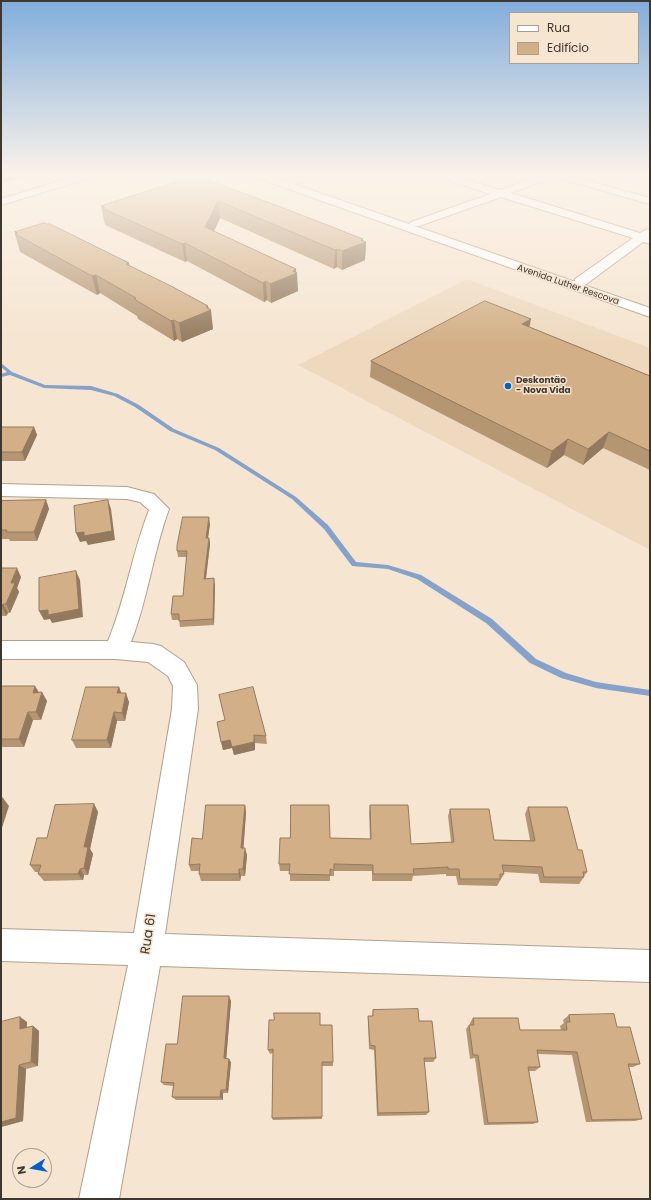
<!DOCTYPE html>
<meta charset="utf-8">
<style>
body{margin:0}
#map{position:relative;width:651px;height:1200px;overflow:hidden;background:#f6e5d1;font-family:Poppins,sans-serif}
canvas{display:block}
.frame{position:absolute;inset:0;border:2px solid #3e372f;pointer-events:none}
.legend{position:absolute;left:509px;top:12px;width:130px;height:52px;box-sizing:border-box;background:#f6e5d1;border:1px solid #ac9f90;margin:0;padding:5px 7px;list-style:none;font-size:12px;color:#3e372f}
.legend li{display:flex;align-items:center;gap:8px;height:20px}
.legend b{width:20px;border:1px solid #ac9f90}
.north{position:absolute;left:12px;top:1148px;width:40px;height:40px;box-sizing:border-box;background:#f6e5d1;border:1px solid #ac9f90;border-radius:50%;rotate:259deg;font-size:11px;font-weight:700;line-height:16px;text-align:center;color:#3e372f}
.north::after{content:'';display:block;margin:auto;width:14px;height:18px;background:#055fc8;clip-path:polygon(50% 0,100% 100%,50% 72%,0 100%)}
</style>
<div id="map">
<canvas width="651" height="1200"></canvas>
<div class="frame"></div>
<ul class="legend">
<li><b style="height:5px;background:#fff"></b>Rua</li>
<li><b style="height:11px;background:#d2af86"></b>Edifício</li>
</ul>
<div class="north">N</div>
</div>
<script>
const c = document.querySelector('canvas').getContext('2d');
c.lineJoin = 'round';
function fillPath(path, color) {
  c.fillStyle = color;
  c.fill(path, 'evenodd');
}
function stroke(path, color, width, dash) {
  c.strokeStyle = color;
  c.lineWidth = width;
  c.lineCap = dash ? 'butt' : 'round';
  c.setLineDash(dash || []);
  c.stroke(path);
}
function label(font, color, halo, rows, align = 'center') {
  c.font = font + ' Poppins,sans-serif';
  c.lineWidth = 3;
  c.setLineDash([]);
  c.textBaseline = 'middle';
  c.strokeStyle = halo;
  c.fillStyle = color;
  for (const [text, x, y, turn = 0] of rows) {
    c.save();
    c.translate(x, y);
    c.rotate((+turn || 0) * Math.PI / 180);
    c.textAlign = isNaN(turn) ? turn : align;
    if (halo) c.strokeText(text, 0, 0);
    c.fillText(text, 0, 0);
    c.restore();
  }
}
fillPath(new Path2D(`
 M467 279 650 348V550L298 365Z`), '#eed9bf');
fillPath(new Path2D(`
 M1 363 12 372 45 385 91 386 118 394 139 405 174 429 219 448 296 497 328 525 356 562 388 565 421 575 492 619 536 659 566 673 596 682 650 690V696L596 688 561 678 530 663 486 623 417 579 388 569 352 566 324 529 292 499 215 450 170 431 135 407 114 396 91 390 44 388 10 375 1 377V374L7 372 1 367Z`), '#86a2cb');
const minor = new Path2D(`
 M75 176H92L90 178 1 205V199Z
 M300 176H316L294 185 289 182 290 180Z
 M439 176H456L500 190 539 176H572L650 198V204L554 177 511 193 640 233 645 230 650 229V244L643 242 585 285H575L574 282 575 279 633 238 501 197 419 226H411L409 224 411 222 490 194 441 178Z
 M1 484 127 487 154 494 169 509C153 552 148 599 131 642L153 644 161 646 184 662 197 685 198 709 165 934 650 950V982L160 966 119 1199H79L128 965 1 961V929L134 933 172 709 173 686 168 676 148 662 116 659H1V641H108C126 598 132 553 149 510L140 502 127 499 1 496Z`);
const major = new Path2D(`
 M255 176H271L650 308V317L257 178Z`);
stroke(minor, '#b0a08e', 2);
stroke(major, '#b0a08e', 2);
fillPath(minor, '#fff');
fillPath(major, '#fff');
fillPath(new Path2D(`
 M195 176 366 242 365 260 342 270 337 267 334 269 220 218 214 231 296 269 298 291 271 303 267 300 264 302 187 261 185 262 105 225 101 206Z
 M15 232 129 263 130 266 209 308 213 329 182 342 177 339 174 341 138 319 137 316 100 293 97 295 20 252 15 234Z
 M529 327 650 376V470L603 448 583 465 564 455 547 468 370 377 371 361Z
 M1 427H34L37 435 25 461H1Z
 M46 500 49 509 37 541H10L9 539H1V501Z
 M210 524 208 538H209L210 544 206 579 215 585 214 625 180 627 179 620H172L171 614 183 596 187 557H178L177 551Z
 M1 568 21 577 17 588 19 592 10 613H8L6 616H1Z
 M119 687 121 693 129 702 125 721H117L111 748H76L72 740Z
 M1 690 39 692 47 701 41 720H33L24 747H1Z
 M217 722 266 736 267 744 255 743V750L234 755 232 748 223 750Z
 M94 804 98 812 90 849 93 854 88 875H84L83 880 44 881 38 874 39 872H35L30 865 47 838Z
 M245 805 246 813 243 848 247 855 245 876H241L240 881H201L199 874V871H191L189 865 202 839Z
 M370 805 411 844 451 842 448 816 450 809 494 840H530L525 814 528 807 578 850 587 872 584 876V877L579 884 540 883 538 874 503 872 504 874 497 886 458 885 456 876H446V874L413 876 412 881H372V871H334V876H330V881H290V871H280L279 864 370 839 369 812Z
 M231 1001 226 1059 231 1062 228 1093H223V1100H176L172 1097 173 1086 164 1085 161 1082 177 1044Z
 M373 1010 419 1021 436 1058 433 1062H424L429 1112 426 1115 377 1116 374 1050 369 1049 368 1021V1016H372Z
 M569 1015 617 1027 640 1064 633 1067H629L642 1119 635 1121 586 1122 572 1055 537 1054 540 1067 535 1071H529L538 1122 533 1124 484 1125 475 1058 470 1059 466 1029 469 1025H470V1023L473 1018 520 1030H561L560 1026 564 1023 563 1020Z
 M20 1017 27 1022V1028L33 1026 39 1031 38 1066 26 1069 23 1121 1 1127Z
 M320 1025 333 1062V1066H322V1119L273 1120 272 1118 273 1053 270 1054 268 1050Z`), '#b59673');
fillPath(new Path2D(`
 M1 176H28L1 183Z
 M218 201 220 218 208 245 205 227Z
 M363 239V243L366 242 365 260 342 270V251Z
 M185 243 187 261 185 262 182 244Z
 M337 249V267L334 269 335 250Z
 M296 269V273H297L298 291 271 303 270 284Z
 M96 275 100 293 97 295 92 276Z
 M266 281 267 300 264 302 263 283Z
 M208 306 209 310H211L213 329 182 342 179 323Z
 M531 319 528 334 522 324Z
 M174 320 177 339 174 341 171 321Z
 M34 427 37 435 25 461 22 452Z
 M609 432 603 448 583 465 588 449Z
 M568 439 564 455 547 468 552 451Z
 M46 500 49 509 37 541 34 532Z
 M108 500 111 509 115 540 88 545 86 541 80 542 76 533Z
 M209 517 210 524 207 544 206 538Z
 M209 538 210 544 205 585 204 579Z
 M17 568 21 577 17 588 19 592 10 613 6 604 11 583Z
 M76 571 80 580 83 617 52 623 50 619 44 620 39 611Z
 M214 578 215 585 214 625 213 619Z
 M3 604 8 613 6 616 2 607Z
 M35 686 40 694 33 693Z
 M119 687 122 695 117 693Z
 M42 692 47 701 41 720 36 712Z
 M126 693 129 702 125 721 122 713Z
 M28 712 33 720 24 747 19 739Z
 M114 712 117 721 111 748 107 740Z
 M254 735 255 743V750L234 755 232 747Z
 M230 740 232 748 223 750 221 742Z
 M3 798 9 806 1 831V805Z
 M94 804 98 812 90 849 93 854 88 875 84 868V847Z
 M245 805 246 813 243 855 241 848Z
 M245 848 247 855 245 876 243 869Z
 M80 869 84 875 83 880 78 874Z
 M239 869 241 876 240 881 239 874Z
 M229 996 231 1001 226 1062 224 1058Z
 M20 1017 27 1022 26 1033 20 1029Z
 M33 1026 39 1031 38 1066 31 1062Z
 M229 1059 231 1062 228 1093 226 1090Z
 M19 1065 26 1069 23 1121 1 1127V1122Z
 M221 1090 223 1093V1100L220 1097Z`), '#937a5e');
const building = new Path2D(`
 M195 176 200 177 281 207 363 239 361 240 366 242 342 251 337 249 335 250 218 201 205 227 296 269 293 271 297 273 270 284 266 281 263 283 185 243 182 244 102 208 105 207 101 206Z
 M44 223 47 224H50L129 263 126 264 171 286 208 306 206 307 211 310 179 323 174 320 171 321 134 299 136 298 96 275 92 276 15 234 18 233 15 232Z
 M485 301 531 319 522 324 650 376V451L609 432 588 449 568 439 552 451 371 361Z
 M1 427H34L22 452H1Z
 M46 500 34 532H6L7 530H1V501Z
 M108 500 112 531 84 536V532L76 533 74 506Z
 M183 517H209L206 538H209L204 579 214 578 213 619 179 621V614H171L173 596H183L187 551H177V546Z
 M1 568H17L11 583H15L6 604H3L2 607H1Z
 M76 571 79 609 48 615V610L39 611V578Z
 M2 686H35L33 693 42 692 36 712H28L19 739H1V690Z
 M86 687H119L117 693H126L122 713 114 712 107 740H72Z
 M253 687 266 736 254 735V742L232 747 230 740 221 742 217 722 225 720 219 695Z
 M1 798H3L1 805Z
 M94 804 84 847H88L84 868 80 869 78 874H38L41 865H30L37 838H47L55 805Z
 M206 805H245L241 848H245L243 869H239V874H199L200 864 189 865 192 838 202 839Z
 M291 805H329L330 838 371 839 370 805H408L411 844 454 842 450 809H489L494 840 535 841 528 807H567L578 850H582L587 872H583L584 877H544L542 867 502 865 504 874H500V879H460L459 869H448V867L413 869 414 874H373V865L334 864V870L330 869V875L289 874 290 864H279L280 838H290Z
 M183 996H229L224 1058 229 1059 226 1090H221L220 1097H172L174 1083 161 1082 166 1044H177Z
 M418 1009 419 1021H432L436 1058H424L429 1112 378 1113 375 1046 370 1045 368 1016H373V1010Z
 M274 1013H320V1025H332L333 1062H322V1117L272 1118 273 1049 268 1050 269 1020H274Z
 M614 1014 617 1027H630L640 1064H628L642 1119 592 1120 577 1052 537 1050 540 1067H528L538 1122 488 1123 478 1055H473L469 1025H474L473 1018H518L520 1030H567L566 1022H570L569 1015Z
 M20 1017V1029L33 1026 31 1062 19 1065 16 1118 1 1122V1022Z`);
fillPath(building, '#d2af86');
stroke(building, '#937a5e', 1);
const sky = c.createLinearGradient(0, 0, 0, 344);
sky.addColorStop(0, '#81addc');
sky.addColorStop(0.51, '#fbf3ea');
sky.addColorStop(1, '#fbf3ea00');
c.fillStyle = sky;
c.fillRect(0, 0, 651, 344);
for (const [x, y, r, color] of [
 [508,386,4,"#055fc8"]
]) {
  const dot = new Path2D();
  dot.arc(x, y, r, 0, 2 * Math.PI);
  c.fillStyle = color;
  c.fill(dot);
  stroke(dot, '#f6e5d1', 1.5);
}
label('9px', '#3e372f', '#f6e5d1', [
 ["Avenida Luther Rescova",568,285,19]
]);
label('bold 9px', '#3e372f', '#f6e5d1', [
 ["Deskontão",516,381],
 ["- Nova Vida",516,391]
], 'left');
label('13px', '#3e372f', '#f6e5d1', [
 ["Rua 61",149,934,-81]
]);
</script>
